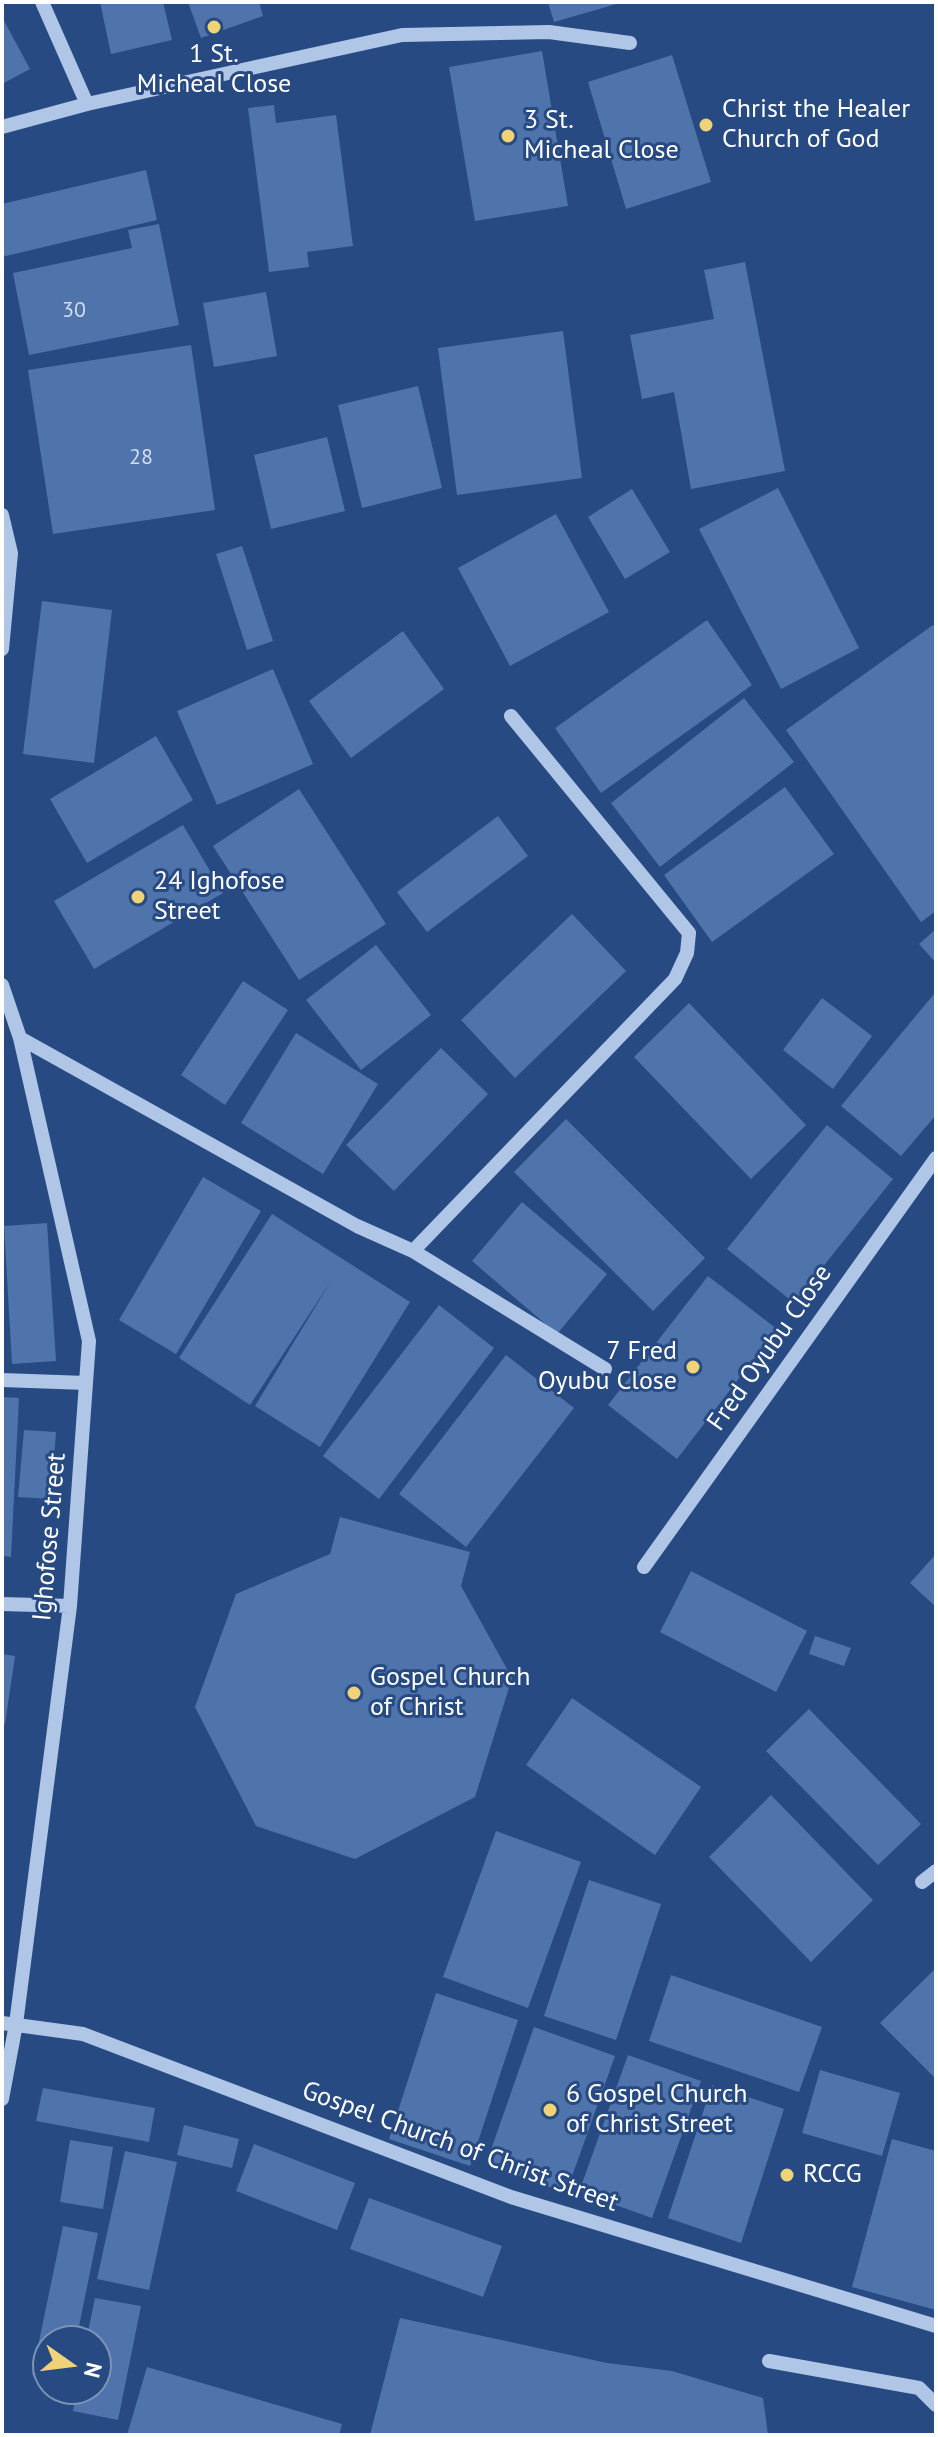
<!DOCTYPE html>
<style>
body{margin:0}
#map{position:relative;width:938px;height:2437px;overflow:hidden;background:#274a83;font-family:"PT Sans",sans-serif}
canvas{display:block}
.frame{position:absolute;inset:0;border:4px solid #fff;pointer-events:none}
.north{position:absolute;left:32px;top:2325px;width:80px;height:80px;box-sizing:border-box;background:#274a83;border:2px solid #7d92b5;border-radius:50%;rotate:104deg;font-size:22px;font-weight:700;line-height:32px;text-align:center;color:#fff}
.north::after{content:'';display:block;margin:auto;width:28px;height:36px;background:#efd376;clip-path:polygon(50% 0,100% 100%,50% 72%,0 100%)}
</style>
<div id="map">
<canvas width="938" height="2437"></canvas>
<div class="frame"></div>
<div class="north">N</div>
</div>
<script>
const c = document.querySelector('canvas').getContext('2d');
c.lineJoin = 'round';
function fillPath(path, color) {
  c.fillStyle = color;
  c.fill(path, 'evenodd');
}
function stroke(path, color, width, dash) {
  c.strokeStyle = color;
  c.lineWidth = width;
  c.lineCap = dash ? 'butt' : 'round';
  c.setLineDash(dash || []);
  c.stroke(path);
}
function label(font, color, halo, rows, align = 'center') {
  c.font = font + ' "PT Sans",sans-serif';
  c.lineWidth = 6;
  c.setLineDash([]);
  c.textBaseline = 'middle';
  c.strokeStyle = halo;
  c.fillStyle = color;
  for (const [text, x, y, turn = 0] of rows) {
    c.save();
    c.translate(x, y);
    c.rotate((+turn || 0) * Math.PI / 180);
    c.textAlign = isNaN(turn) ? turn : align;
    if (halo) c.strokeText(text, 0, 0);
    c.fillText(text, 0, 0);
    c.restore();
  }
}
fillPath(new Path2D(`
 M100 2H163L172 40 111 54Z
 M188 2H259L263 16 201 38Z
 M548 2H620V3L554 22Z
 M2 17 30 69 2 84Z
 M542 51 568 206 475 221 449 67Z
 M672 55 711 182 626 209 588 82Z
 M274 105 276 123 336 115 353 246 307 252 309 267 269 272 248 108Z
 M146 170 157 220 2 257V204Z
 M159 224 179 325 29 355 13 273 132 248 128 230Z
 M745 262 785 471 691 489 674 392 642 399 630 335 714 319 704 270Z
 M266 292 277 356 214 367 203 303Z
 M563 331 582 478 457 495 438 348Z
 M191 345 215 510 53 534 28 370Z
 M418 386 442 488 362 508 338 405Z
 M327 437 345 511 271 529 254 455Z
 M778 488 859 648 781 689 699 529Z
 M632 489 670 552 625 579 588 517Z
 M556 514 609 612 510 666 458 568Z
 M242 546 273 641 247 650 216 554Z
 M42 601 112 610 94 763 23 754Z
 M707 620 752 685 601 793 555 728Z
 M933 625 936 628V911L921 922 786 730Z
 M403 631 444 689 351 758 309 701Z
 M273 669 313 764 217 805 177 711Z
 M744 698 794 762 660 867 611 803Z
 M156 736 193 800 87 863 50 799Z
 M785 787 834 854 712 942 664 875Z
 M299 789 386 924 299 980 213 846Z
 M498 816 528 856 427 932 397 892Z
 M183 825 223 893 94 969 54 901Z
 M572 914 626 971 515 1078 461 1020Z
 M936 929V963L919 944Z
 M376 945 431 1015 361 1070 306 1000Z
 M243 981 288 1010 225 1105 181 1075Z
 M934 994 936 1115 901 1156 841 1106Z
 M822 998 872 1036 833 1089 783 1050Z
 M689 1003 806 1125 751 1179 634 1057Z
 M296 1033 378 1084 323 1174 241 1123Z
 M441 1048 488 1094 394 1191 346 1145Z
 M566 1119 705 1258 653 1311 514 1172Z
 M827 1125 893 1179 794 1303 727 1249Z
 M203 1177 261 1211 176 1354 119 1320Z
 M522 1202 607 1274 557 1334 472 1261Z
 M272 1214 410 1302 320 1447 255 1406 331 1281 250 1405 179 1358Z
 M47 1223 56 1361 12 1364 4 1226Z
 M708 1276 777 1329 677 1459 608 1405Z
 M439 1305 494 1348 379 1499 323 1456Z
 M506 1355 574 1408 466 1547 399 1494Z
 M2 1397 19 1398 11 1557 2 1556Z
 M24 1430 56 1432 51 1499 18 1497Z
 M340 1517 470 1552 461 1586 512 1678 475 1797 355 1859 256 1826 195 1707 236 1594 330 1554Z
 M936 1554V1607L910 1583Z
 M691 1571 807 1631 776 1692 660 1632Z
 M815 1636 851 1648 844 1666 809 1654Z
 M2 1654 15 1656 5 1724 2 1723Z
 M572 1698 701 1787 655 1855 526 1765Z
 M809 1709 921 1824 878 1865 766 1751Z
 M771 1795 873 1900 811 1962 709 1857Z
 M496 1831 581 1862 528 2008 443 1977Z
 M589 1880 661 1904 616 2040 544 2016Z
 M936 1968V2079L880 2023Z
 M671 1975 822 2027 799 2092 649 2041Z
 M436 1993 518 2020 470 2166 389 2139Z
 M534 2027 615 2056 566 2193 486 2164Z
 M628 2055 701 2081 652 2218 579 2192Z
 M820 2070 900 2093 882 2156 802 2133Z
 M712 2085 784 2109 741 2243 668 2218Z
 M43 2088 155 2108 149 2142 36 2121Z
 M184 2125 239 2139 232 2168 177 2155Z
 M892 2139 936 2151V2310L852 2287Z
 M70 2140 113 2147 103 2209 60 2202Z
 M254 2144 355 2183 337 2230 236 2191Z
 M125 2151 177 2162 149 2290 97 2279Z
 M369 2198 502 2246 483 2297 350 2249Z
 M63 2226 98 2233 76 2341H48V2378L32 2375Z
 M95 2298 141 2306 118 2420 73 2411 77 2389H96V2341H86Z
 M400 2318 607 2363 672 2371 763 2398 768 2435H370Z
 M147 2367 342 2424 339 2435H127Z`), '#4f73ab');
stroke(new Path2D(`
 M42 2 87 104
 M2 127 87 104 402 35 549 32 630 43
 M2 515 11 553 2 649
 M2 985 20 1038 89 1341 70 1606 16 2024 2 2099
 M20 1038 357 1226 413 1251 675 979 687 953 689 933 511 716
 M413 1251 605 1369
 M2 1380 86 1383
 M644 1567 936 1158
 M2 1604 70 1606
 M922 1882 936 1871
 M2 2023 83 2034 511 2197 936 2326
 M769 2361 919 2388 936 2405`), '#b0c6e7', 14);
for (const [x, y, r, color] of [
 [214,27,8,"#efd376"],
 [706,125,8,"#efd376"],
 [508,136,8,"#efd376"],
 [138,897,8,"#efd376"],
 [693,1367,8,"#efd376"],
 [354,1693,8,"#efd376"],
 [550,2110,8,"#efd376"],
 [787,2175,8,"#efd376"]
]) {
  const dot = new Path2D();
  dot.arc(x, y, r, 0, 2 * Math.PI);
  c.fillStyle = color;
  c.fill(dot);
  stroke(dot, '#274a83', 3);
}
label('22px', '#d3dcea', null, [
 ["30",74,311],
 ["28",141,458]
]);
label('26px', '#fff', '#274a83', [
 ["1 St.",214,55,"center"],
 ["Micheal Close",214,85,"center"],
 ["Christ the Healer",722,110],
 ["Church of God",722,140],
 ["3 St.",524,121],
 ["Micheal Close",524,151],
 ["24 Ighofose",154,882],
 ["Street",154,912],
 ["7 Fred",677,1352,"right"],
 ["Oyubu Close",677,1382,"right"],
 ["Gospel Church",370,1678],
 ["of Christ",370,1708],
 ["6 Gospel Church",566,2095],
 ["of Christ Street",566,2125],
 ["RCCG",803,2175]
], 'left');
label('26px', '#fff', '#274a83', [
 ["Fred Oyubu Close",770,1348,-55],
 ["Ighofose Street",50,1537,-85],
 ["Gospel Church of Christ Street",460,2147,20]
]);
</script>
